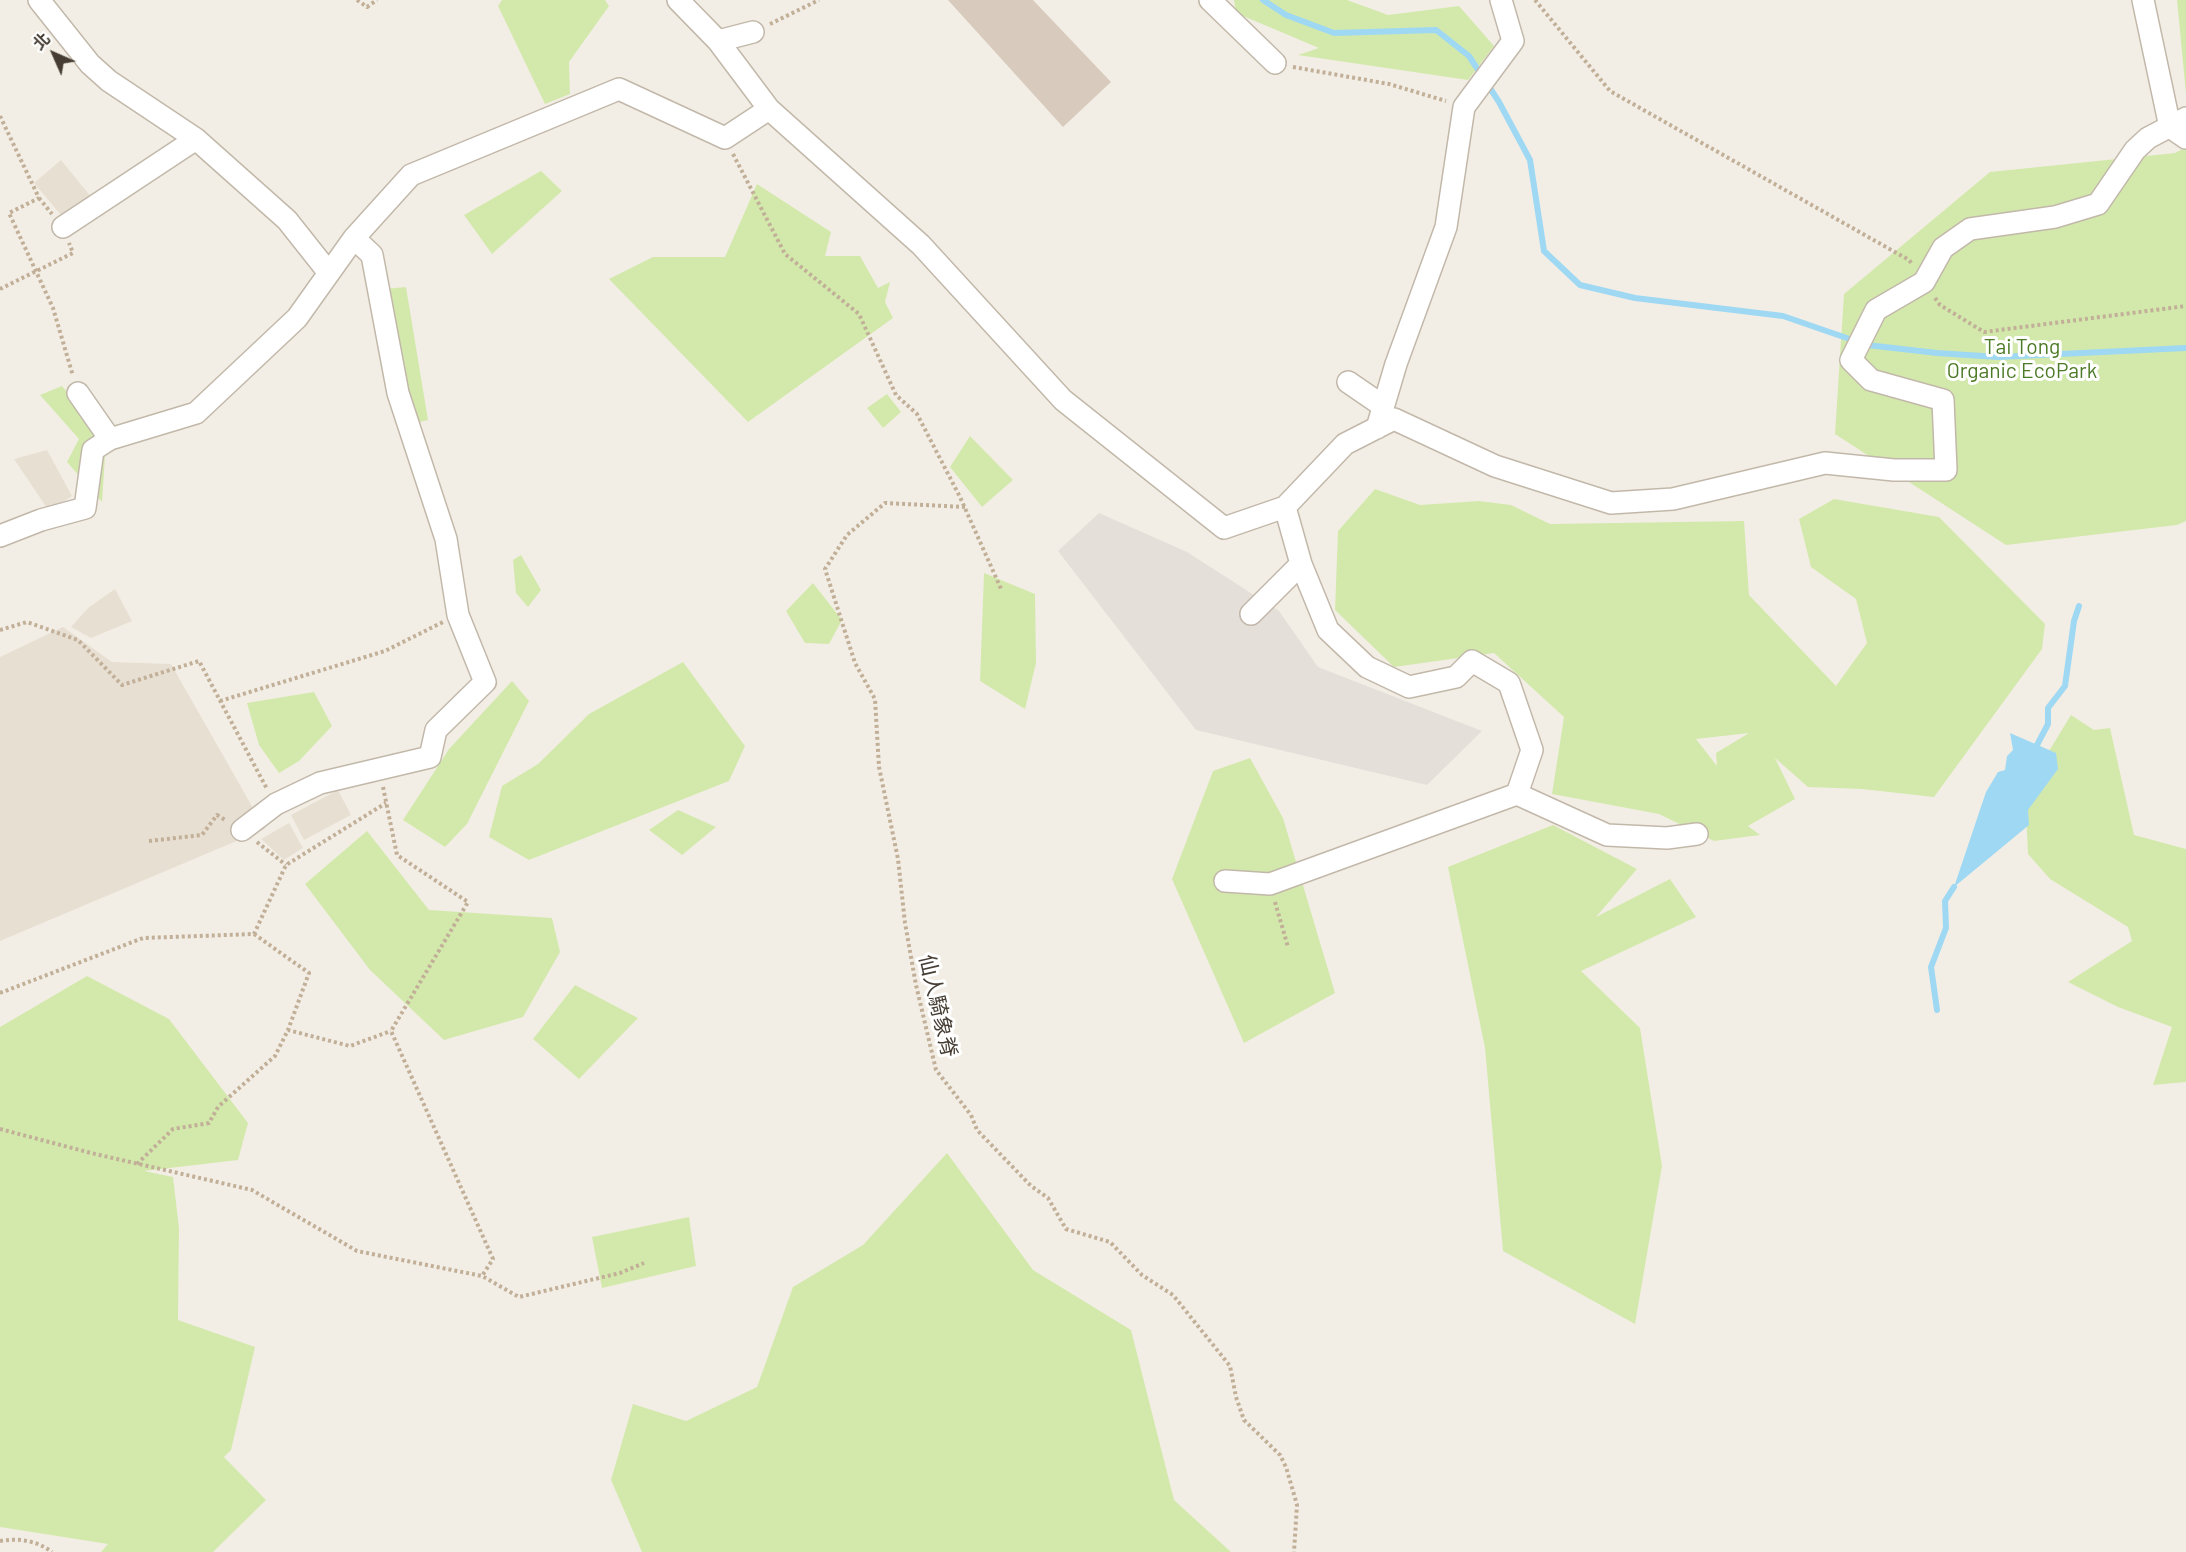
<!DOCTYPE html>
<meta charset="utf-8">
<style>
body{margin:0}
#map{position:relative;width:2186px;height:1552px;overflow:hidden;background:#f3eee5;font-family:Barlow,"Noto Sans TC",sans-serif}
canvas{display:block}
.north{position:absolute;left:24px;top:24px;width:60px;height:60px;-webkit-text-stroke:4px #fff;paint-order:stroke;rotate:315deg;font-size:16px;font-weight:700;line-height:24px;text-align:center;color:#463e34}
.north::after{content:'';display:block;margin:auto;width:21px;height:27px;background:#463e34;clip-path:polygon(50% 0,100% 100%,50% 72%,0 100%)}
</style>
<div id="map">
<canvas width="2186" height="1552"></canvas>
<div class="north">北</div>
</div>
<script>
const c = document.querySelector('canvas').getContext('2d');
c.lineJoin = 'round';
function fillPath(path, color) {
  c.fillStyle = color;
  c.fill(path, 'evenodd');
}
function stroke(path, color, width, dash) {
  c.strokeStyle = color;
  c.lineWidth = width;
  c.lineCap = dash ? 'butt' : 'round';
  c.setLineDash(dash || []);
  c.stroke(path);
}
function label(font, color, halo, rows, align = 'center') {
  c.font = font + ' Barlow,"Noto Sans TC",sans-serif';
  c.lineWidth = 6;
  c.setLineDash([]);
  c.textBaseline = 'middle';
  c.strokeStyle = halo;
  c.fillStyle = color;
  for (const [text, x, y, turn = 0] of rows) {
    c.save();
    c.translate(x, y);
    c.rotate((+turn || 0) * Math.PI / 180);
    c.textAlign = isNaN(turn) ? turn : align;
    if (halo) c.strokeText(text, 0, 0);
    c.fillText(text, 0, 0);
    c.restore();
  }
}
fillPath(new Path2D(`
 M61 160 92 198 65 220 34 183Z
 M47 450 72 496 49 511 14 459Z
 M115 589 132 621 91 638 71 627 88 608Z
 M63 627 112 662 171 664 265 829 0 941V657Z
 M338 790 351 815 304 840 291 815Z
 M289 823 303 848 284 860 261 839Z`), '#e8dfd3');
fillPath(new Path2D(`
 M1099 513 1187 552 1279 611 1318 667 1482 731 1427 785 1196 730 1058 551Z`), '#e5dfda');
fillPath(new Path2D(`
 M502 0H605L609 6 569 62 570 94 545 104 498 6Z
 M1234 0H1347L1388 15 1459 6 1494 46 1468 80 1298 55 1319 48 1236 13Z
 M2177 0H2186V94Z
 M2186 147V521L2177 525 2006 545 1835 434 1844 294 1990 172 2175 153Z
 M541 171 562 191 492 254 464 215Z
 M757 184 831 232 825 256H860L878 288 890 282 885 302 893 318 748 422 609 279 653 257H725Z
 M406 287 428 420 414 423 385 289Z
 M62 386 106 441 102 502 67 462 79 439 40 395Z
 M887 394 901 412 883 428 867 408Z
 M970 436 1013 480 982 507 950 467Z
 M1375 489 1420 505 1479 501 1511 505 1550 524 1744 521 1749 595 1836 686 1867 643 1856 599 1811 567 1799 519 1834 499 1939 517 2045 624 2042 649 1934 797 1862 789 1808 787 1775 758 1795 799 1748 826 1760 835 1714 841 1659 814 1552 794 1564 717 1494 653 1394 667 1335 610 1338 531ZM1749 733 1716 753 1717 766 1696 739Z
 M521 555 541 590 528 607 516 593 513 560Z
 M984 573 1035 594 1036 663 1025 709 980 681Z
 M813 583 842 620 829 644 805 643 786 611Z
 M683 662 745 746 729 781 529 860 489 837 502 786 538 764 589 714Z
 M512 681 529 701 467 824 445 847 403 820 449 749Z
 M314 692 332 726 299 761 279 773 259 745 247 703Z
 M2071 715 2094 730 2110 728 2134 835 2186 849V1082L2153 1085 2172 1027 2118 1007 2068 982 2132 941 2128 927 2050 879 2028 854 2025 790Z
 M1250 758 1283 818 1335 993 1244 1043 1172 879 1213 771Z
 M678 810 716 827 682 855 649 830Z
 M1553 825 1637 869 1596 917 1670 879 1696 917 1581 971 1640 1028 1662 1166 1635 1324 1503 1251 1485 1048 1448 867Z
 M367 831 429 910 552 918 560 952 523 1017 444 1040 370 970 305 884Z
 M87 976 169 1019 248 1123 238 1160 144 1171 173 1177 179 1228 178 1320 255 1347 231 1450 224 1457 266 1500 213 1552H101L108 1544 0 1527V1027Z
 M575 985 638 1018 579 1079 533 1039Z
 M947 1153 1033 1270 1131 1330 1174 1500 1231 1552H642L611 1480 633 1404 686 1421 757 1387 793 1287 863 1245Z
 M689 1217 696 1266 602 1288 592 1237Z`), '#d3e9ac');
fillPath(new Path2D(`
 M2010 733 2056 753 2058 769 2028 810 2029 825 1954 887 1986 792 1998 772 2005 770 2007 756 2013 750Z`), '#9fd8f3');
stroke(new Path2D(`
 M1263 0 1286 15 1334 33 1436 30 1469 56 1499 102 1530 160 1544 251 1580 285 1635 298 1783 316 1867 345 1937 353 1998 357 2186 348
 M2037 745 2048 724V708L2065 686 2074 621 2079 606
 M1937 1010 1931 967 1946 928 1945 901 1954 887`), '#9fd8f3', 6);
fillPath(new Path2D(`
 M948 0H1033L1111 82 1063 127Z`), '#d8cbbd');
const minor = new Path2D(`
 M39 0 90 64 109 81 196 139 287 220 329 273
 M678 0 718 41 769 109 921 245 1063 400 1224 528 1285 507 1345 444 1394 419 1495 466 1611 503 1673 499 1825 463 1894 470H1946L1943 400 1871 380 1851 360 1876 310 1924 282 1943 248 1970 229 2055 217 2098 204 2135 150 2148 138 2186 118
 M1210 0 1275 63
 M2143 0 2170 127 2186 138
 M718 41 753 32
 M63 227 196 139
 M1348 382 1383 406
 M78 393 110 439
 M1377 428 1396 364 1446 227 1464 107 1513 41 1501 0
 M0 536 41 520 85 508 93 450 110 439 196 413 297 318 354 238 411 175 619 89 725 138 769 109
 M1301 564 1328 630 1367 667 1409 687 1456 677 1472 661 1509 683 1532 750 1517 794
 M1251 614 1301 564 1285 507
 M242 830 276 804 320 783 430 757 436 730 485 682 458 615 446 539 398 393 372 255 354 238
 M1225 881 1270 884 1517 794 1607 835 1667 838 1697 834`);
stroke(minor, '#c2b8aa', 24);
stroke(new Path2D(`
 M357 0 367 7 377 0
 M1535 0 1610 91 1909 260 1912 264
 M770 24 819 0
 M1293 67 1389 84 1446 101
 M0 116 39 198 9 213 53 308 73 376
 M733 154 785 254 859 314 896 395 917 414 960 497 1002 591
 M39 198 52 214
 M0 289 73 253 69 243
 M1935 298 1940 305 1984 332 2186 306
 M965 507 885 503 847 535 825 569 855 663 875 699 879 767 898 859 905 923 916 985 936 1070 971 1115 977 1130 1031 1186 1048 1198 1066 1229 1110 1242 1142 1275 1173 1295 1230 1366 1236 1397 1244 1420 1280 1455 1286 1467 1297 1505 1294 1552
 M0 630 27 622 78 640 122 685 199 661 267 789
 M220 701 385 651 443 622
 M383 787 397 855 468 902 391 1031 493 1259 482 1276
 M149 841 202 835 217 815 227 821
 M257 842 286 865
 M1275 902 1288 947
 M254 934 309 973 288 1030
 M0 993 143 938 254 934 286 865 386 803
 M0 1129 91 1153 252 1190 357 1251 482 1276 519 1297 620 1273 644 1263
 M137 1164 173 1129 209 1123 218 1107 275 1056 288 1030 350 1046 391 1031
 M0 1541C18 1538 36 1540 52 1552`), '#c1af98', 4, [3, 3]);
stroke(minor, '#fff', 21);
label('21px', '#4d7a26', '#fff', [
 ["Tai Tong",2022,347],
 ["Organic EcoPark",2022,371]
]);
label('21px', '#463e34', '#fff', [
 ["仙人騎象脊",938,1006,77]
]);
</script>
